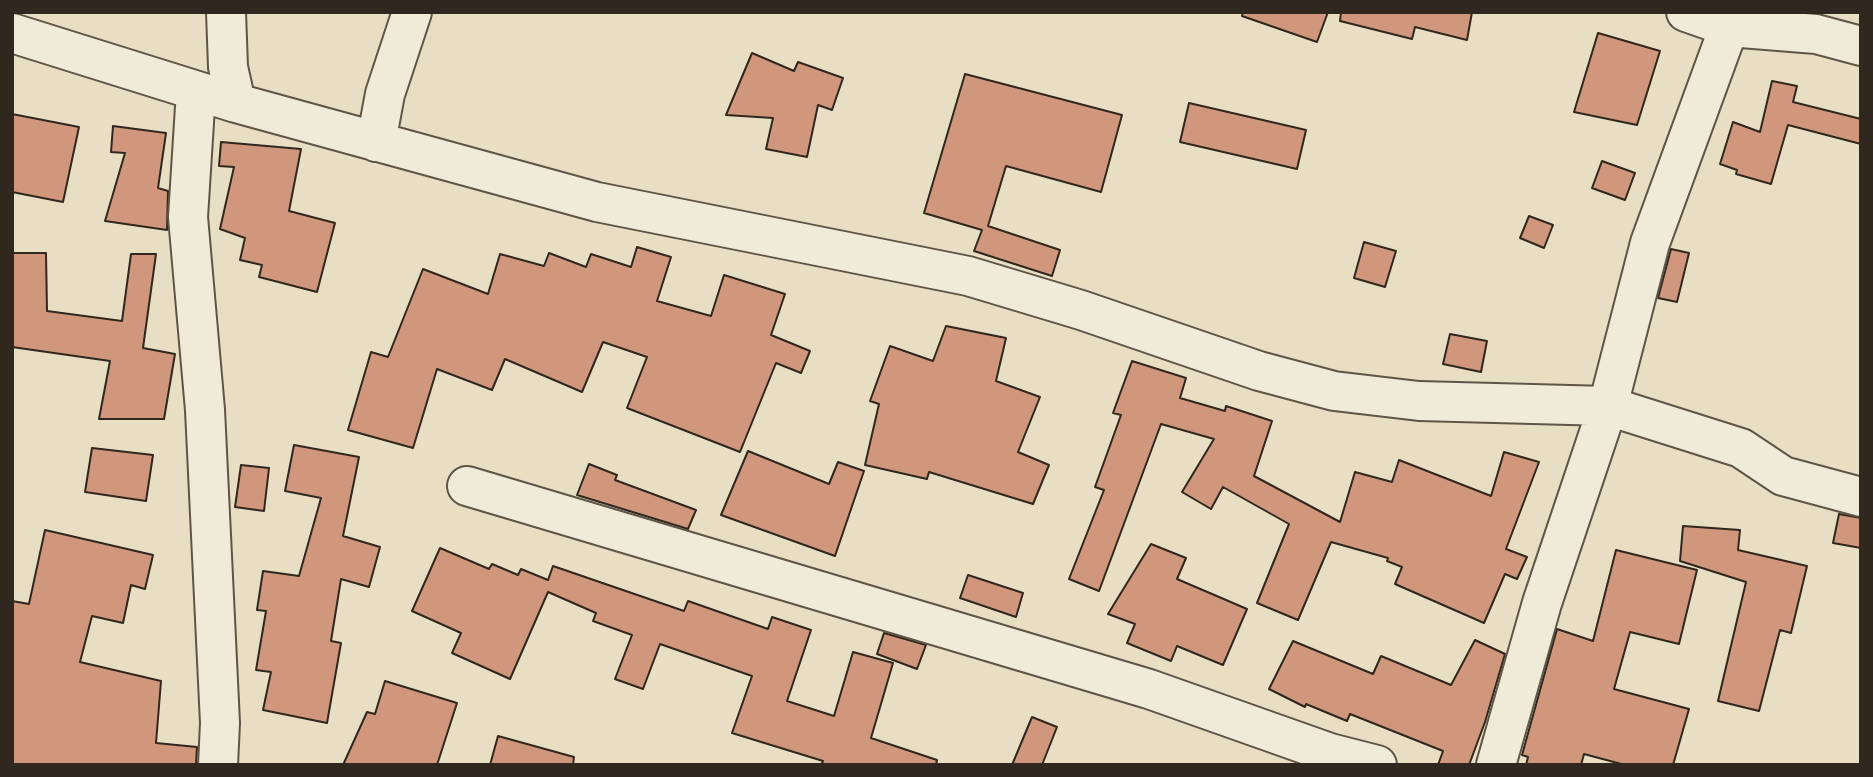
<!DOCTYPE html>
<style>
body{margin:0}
#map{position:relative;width:1873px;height:777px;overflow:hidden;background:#e8dec3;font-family:"IM FELL Great Primer",serif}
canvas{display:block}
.frame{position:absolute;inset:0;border:14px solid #30271e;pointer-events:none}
</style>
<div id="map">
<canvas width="1873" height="777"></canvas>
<div class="frame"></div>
</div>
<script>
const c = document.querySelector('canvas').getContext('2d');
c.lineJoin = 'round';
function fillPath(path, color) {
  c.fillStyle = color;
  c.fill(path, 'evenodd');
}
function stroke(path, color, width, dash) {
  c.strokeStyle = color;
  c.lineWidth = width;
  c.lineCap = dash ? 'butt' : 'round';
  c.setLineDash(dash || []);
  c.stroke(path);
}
const building = new Path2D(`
 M1243 12H1328L1317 42 1242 16Z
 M1341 12H1472L1467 40 1415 27 1412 39 1340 21Z
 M1598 33 1660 51 1637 125 1574 112Z
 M752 53 794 71 798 62 843 78 832 110 818 105 807 157 766 149 773 118 726 115Z
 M965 74 1122 115 1101 192 1006 166 988 226 1060 250 1052 276 974 251 982 230 924 213Z
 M1772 81 1797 86 1793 102 1861 119V144L1788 125 1771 184 1736 174 1737 170 1720 164 1733 122 1760 132Z
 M1189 103 1306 130 1297 169 1180 142Z
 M12 114 79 127 63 202 12 192Z
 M113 126 166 133 158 188 168 191 167 230 105 221 125 153 111 152Z
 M221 142 301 149 289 211 335 223 317 292 259 277 262 265 240 260 245 238 220 229 234 167 219 166Z
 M1602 161 1635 173 1625 200 1592 188Z
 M1529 216 1553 225 1544 248 1520 238Z
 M1364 242 1396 251 1385 287 1354 278Z
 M637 247 671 257 657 301 711 316 724 275 785 294 771 335 810 351 801 373 776 363 740 452 627 408 647 357 603 342 582 392 505 359 492 390 437 369 413 448 348 430 371 352 388 357 423 269 488 294 500 254 544 266 549 253 586 267 591 254 631 267Z
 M1671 249 1689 253 1677 302 1658 298Z
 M12 253H46L47 311 122 321 131 254H156L143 348 175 354 164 419H99L110 361 12 347Z
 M946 326 1006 338 996 381 1040 397 1018 452 1049 465 1033 504 929 472 927 479 865 465 879 404 870 401 890 346 933 361Z
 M1450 334 1487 341 1481 372 1443 364Z
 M1132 361 1186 378 1180 398 1225 411 1226 406 1272 421 1254 476 1340 522 1355 472 1392 482 1399 460 1491 496 1504 452 1539 462 1506 549 1527 557 1517 579 1505 574 1484 623 1395 584 1402 567 1387 561 1388 558 1331 542 1298 620 1257 603 1289 524 1223 487 1211 509 1182 492 1214 439 1161 424 1099 591 1069 579 1104 490 1095 487 1121 415 1113 413Z
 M294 445 359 457 343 536 380 547 369 587 341 579 331 641 341 643 327 723 263 710 271 672 256 670 266 611 257 610 263 571 299 576 321 498 285 491Z
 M92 448 153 455 146 501 85 492Z
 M748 451 829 484 838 462 864 471 835 556 721 515Z
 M589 464 617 475 615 480 696 510 688 529 577 495Z
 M241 465 269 468 264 511 235 507Z
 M1839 514 1861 518V548L1833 543Z
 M1683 526 1740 530 1738 550 1807 566 1791 633 1780 630 1759 711 1718 701 1746 582 1680 561Z
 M45 530 153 555 145 589 131 585 123 623 92 616 80 662 161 681 156 743 197 747 196 765H12V601L29 604Z
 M1151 544 1186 558 1177 579 1247 609 1223 665 1177 646 1171 661 1127 643 1135 624 1108 614Z
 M440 548 489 569 492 564 518 575 521 569 548 580 553 566 684 611 688 601 768 629 772 617 811 630 787 701 834 716 853 652 893 663 871 738 937 760 936 765H821L823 761 732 733 752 676 660 644 643 689 615 679 632 635 593 621 596 613 548 592 510 679 452 653 461 633 412 611Z
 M1616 550 1697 570 1679 644 1630 632 1614 689 1689 709 1673 765H1625L1584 754 1581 765H1526L1528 757 1522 755 1557 629 1593 641Z
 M968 575 1023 593 1016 617 960 598Z
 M884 633 926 645 917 669 877 654Z
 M1475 640 1505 654 1485 722 1469 765H1438L1443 751 1350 714 1347 721 1306 704 1305 707 1269 689 1293 641 1373 674 1381 656 1451 685Z
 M385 681 457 703 437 765H343L367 712 375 714Z
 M1032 717 1057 727 1042 765H1012Z
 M498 736 574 757 573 765H490Z`);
fillPath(building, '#d0977c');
stroke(building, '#30271e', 2);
const minor = new Path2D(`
 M226 12 228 67 236 103
 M1686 12 1729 27 1816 34 1861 46
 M12 33 236 103 597 202 968 276 1081 310 1259 371 1334 391 1419 401 1608 406 1741 448 1783 476 1861 497
 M196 91 188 217 205 410 220 723 218 765
 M376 142 385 94 412 12
 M467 486 1149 689 1330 753 1377 765
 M1496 765 1542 603 1608 406 1650 243 1729 27`);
stroke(minor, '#5e5547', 42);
stroke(minor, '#f0ead8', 38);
</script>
